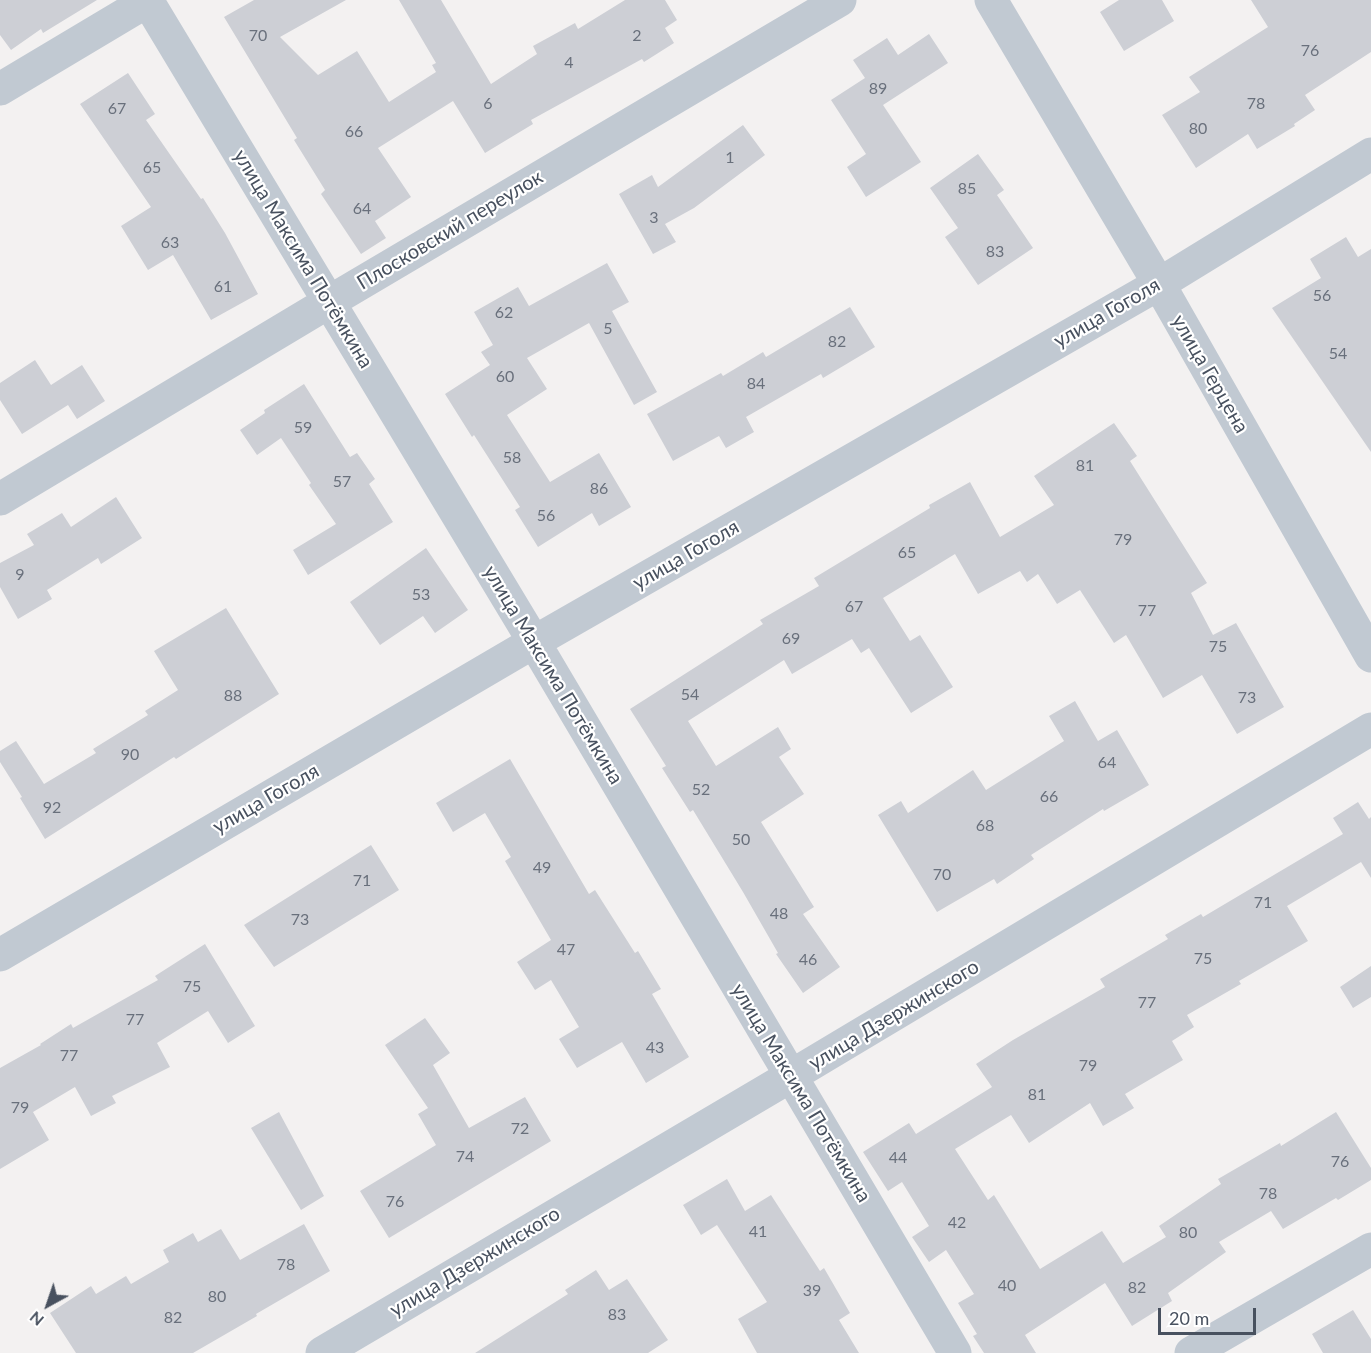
<!DOCTYPE html>
<meta charset="utf-8">
<style>
body{margin:0}
#map{position:relative;width:1371px;height:1353px;overflow:hidden;background:#f3f1f1;font-family:Lato,sans-serif}
canvas{display:block}
.north{position:absolute;left:18px;top:1275px;width:60px;height:60px;-webkit-text-stroke:4px #fff;paint-order:stroke;rotate:220deg;font-size:16px;font-weight:700;line-height:24px;text-align:center;color:#48515f}
.north::after{content:'';display:block;margin:auto;width:21px;height:27px;background:#48515f;clip-path:polygon(50% 0,100% 100%,50% 72%,0 100%)}
.scale{position:absolute;left:1158px;top:1308px;width:98px;height:27px;box-sizing:border-box;border:3px solid #48515f;border-top:0;padding-left:8px;font-size:18px;line-height:21px;white-space:nowrap;color:#48515f;-webkit-text-stroke:4px #fff;paint-order:stroke}
</style>
<div id="map">
<canvas width="1371" height="1353"></canvas>
<div class="north">N</div>
<div class="scale">20 m</div>
</div>
<script>
const c = document.querySelector('canvas').getContext('2d');
c.lineJoin = 'round';
function fillPath(path, color) {
  c.fillStyle = color;
  c.fill(path, 'evenodd');
}
function stroke(path, color, width, dash) {
  c.strokeStyle = color;
  c.lineWidth = width;
  c.lineCap = dash ? 'butt' : 'round';
  c.setLineDash(dash || []);
  c.stroke(path);
}
function label(font, color, halo, rows, align = 'center') {
  c.font = font + ' Lato,sans-serif';
  c.lineWidth = 4.5;
  c.setLineDash([]);
  c.textBaseline = 'middle';
  c.strokeStyle = halo;
  c.fillStyle = color;
  for (const [text, x, y, turn = 0] of rows) {
    c.save();
    c.translate(x, y);
    c.rotate((+turn || 0) * Math.PI / 180);
    c.textAlign = isNaN(turn) ? turn : align;
    if (halo) c.strokeText(text, 0, 0);
    c.fillText(text, 0, 0);
    c.restore();
  }
}
fillPath(new Path2D(`
 M0 0H97L43 33 41 29 11 50 0 35Z
 M254 0H346L280 37 318 75 357 51 389 102 436 72 432 65 436 63 399 0H441L491 84 537 54 533 46 575 23 578 29 625 0H665L677 20 665 28 674 43 644 62 642 59 531 120 533 124 485 153 453 101 378 148 411 197 375 221 386 238 361 254 321 194 325 190 294 140 297 138 224 17Z
 M1119 0H1162L1174 21 1124 51 1100 12Z
 M1251 0H1371V52L1305 95 1315 110 1294 124 1295 126 1257 149 1248 134 1196 168 1162 115 1200 92 1189 77 1268 27Z
 M929 34 948 63 883 105 921 162 866 197 847 167 866 154 831 100 865 78 853 60 887 38 898 55Z
 M128 73 155 114 146 120 201 199 203 198 225 233 258 294 211 320 173 255 148 270 121 226 151 207 80 104Z
 M743 125 765 155 694 208 665 224 676 242 653 254 619 194 652 175 658 187Z
 M978 154 1004 190 997 195 1033 248 978 285 945 237 958 228 930 188Z
 M1346 237 1358 257 1371 249V452L1272 308 1321 278 1310 259Z
 M607 263 629 302 612 311 657 392 634 405 589 323 527 358 547 389 507 415 550 482 599 453 631 507 599 526 592 513 538 547 515 510 520 507 474 435 472 437 445 394 490 365 481 352 493 345 474 312 518 287 529 306Z
 M850 307 875 347 823 378 821 374 746 417 754 432 726 448 719 436 673 461 647 414 721 373 723 376 763 352 766 357Z
 M35 360 51 385 82 365 105 401 77 419 68 405 22 434 0 400V383Z
 M304 384 350 457 357 453 375 479 369 484 393 522 308 575 293 550 336 524 309 485 311 483 281 438 257 455 240 430 265 413 264 410Z
 M1114 423 1137 456 1130 461 1207 583 1191 593 1213 635 1236 623 1284 707 1237 734 1202 675 1163 698 1126 635 1114 643 1080 590 1057 604 1038 574 1027 582 1020 571 978 594 955 554 883 598 910 641 920 635 953 687 911 713 869 648 861 653 852 639 792 674 784 660 688 721 716 766 778 727 791 749 779 757 804 794 761 822 814 907 803 914 840 967 803 993 776 954 778 953 743 892 693 810 690 812 662 768 666 766 630 709 763 624 760 620 819 586 814 578 930 508 929 505 970 482 1000 537 1054 505 1034 476Z
 M116 497 142 538 101 564 98 558 47 590 52 599 18 619 0 587V563L34 545 27 534 62 513 71 527Z
 M426 548 468 610 435 633 423 616 380 645 350 602Z
 M226 608 279 694 176 759 174 757 45 839 20 798 22 797 0 762V751L16 741 44 784 96 753 93 749 148 715 145 711 178 690 154 651Z
 M1075 701 1098 741 1117 730 1149 785 1104 811 1103 809 1031 855 1034 859 997 884 994 879 937 912 878 815 901 801 908 813 973 770 986 790 1064 741 1049 716Z
 M510 759 589 894 595 890 635 953 638 951 661 989 652 994 689 1057 646 1083 622 1042 577 1068 559 1039 579 1027 551 980 535 990 517 962 551 940 505 861 511 857 485 813 453 832 436 803Z
 M1358 802 1369 819 1371 817V878L1361 862 1287 906 1308 941 1239 981 1241 984 1187 1015 1194 1027 1172 1041 1183 1060 1125 1094 1134 1108 1103 1126 1090 1103 1029 1143 1011 1115 955 1149 988 1200 994 1195 1040 1269 1102 1231 1123 1263 1166 1237 1159 1226 1221 1184 1218 1179 1280 1143 1281 1146 1336 1112 1371 1168V1180L1338 1200 1336 1198 1283 1229 1271 1211 1219 1242 1226 1252 1168 1293 1172 1301 1132 1326 1105 1283 1025 1335 1036 1353H984L973 1336 977 1334 958 1303 974 1294 946 1250 929 1262 912 1237 929 1226 902 1182 888 1191 863 1152 909 1123 916 1134 992 1087 976 1064 1013 1040 1105 987 1100 979 1168 939 1165 935 1201 914 1203 917 1343 834 1333 818Z
 M371 845 399 890 274 967 244 925Z
 M205 944 255 1026 228 1043 208 1011 157 1043 170 1067 112 1096 116 1103 91 1116 75 1087 33 1112 49 1140 0 1169V1068L41 1045 40 1044 71 1024 73 1028 158 980 155 976Z
 M1371 966V997L1353 1008 1340 987Z
 M425 1018 450 1053 433 1065 469 1128 525 1097 551 1141 389 1238 360 1191 436 1145 418 1114 428 1108 385 1045Z
 M279 1112 324 1196 301 1210 251 1128Z
 M727 1179 745 1211 771 1195 820 1271 824 1268 850 1313 839 1320 859 1353H757L738 1319 767 1302 717 1225 701 1235 683 1205Z
 M304 1224 330 1271 256 1314 257 1316 193 1353H76L50 1313 91 1286 96 1294 126 1276 131 1284 169 1262 163 1250 193 1233 198 1242 221 1229 240 1260Z
 M596 1270 609 1290 627 1279 668 1340 648 1353H475L568 1294 565 1290Z
 M1353 1310 1371 1339V1353H1323L1312 1334Z`), '#cdcfd5');
stroke(new Path2D(`
 M147 0 534 642 955 1353
 M991 0 1159 284 1371 656
 M0 89 149 0
 M0 499 329 302 840 0
 M0 955 534 642 1159 284 1371 154
 M322 1353 791 1076 1371 729
 M1191 1353 1371 1249`), '#c1c9d2', 33);
label('16px', '#69707c', null, [
 ["70",258,36],
 ["2",637,36],
 ["76",1310,51],
 ["4",569,63],
 ["89",878,89],
 ["6",488,104],
 ["78",1256,104],
 ["67",117,109],
 ["80",1198,129],
 ["66",354,132],
 ["1",730,158],
 ["65",152,168],
 ["85",967,189],
 ["64",362,209],
 ["3",654,218],
 ["63",170,243],
 ["83",995,252],
 ["61",223,287],
 ["56",1322,296],
 ["62",504,313],
 ["5",608,329],
 ["82",837,342],
 ["54",1338,354],
 ["60",505,377],
 ["84",756,384],
 ["59",303,428],
 ["58",512,458],
 ["81",1085,466],
 ["57",342,482],
 ["86",599,489],
 ["56",546,516],
 ["79",1123,540],
 ["65",907,553],
 ["9",20,575],
 ["53",421,595],
 ["67",854,607],
 ["77",1147,611],
 ["69",791,639],
 ["75",1218,647],
 ["54",690,695],
 ["88",233,696],
 ["73",1247,698],
 ["90",130,755],
 ["64",1107,763],
 ["52",701,790],
 ["66",1049,797],
 ["92",52,808],
 ["68",985,826],
 ["50",741,840],
 ["49",542,868],
 ["70",942,875],
 ["71",362,881],
 ["71",1263,903],
 ["48",779,914],
 ["73",300,920],
 ["47",566,950],
 ["75",1203,959],
 ["46",808,960],
 ["75",192,987],
 ["77",1147,1003],
 ["77",135,1020],
 ["43",655,1048],
 ["77",69,1056],
 ["79",1088,1066],
 ["81",1037,1095],
 ["79",20,1108],
 ["72",520,1129],
 ["74",465,1157],
 ["44",898,1158],
 ["76",1340,1162],
 ["78",1268,1194],
 ["76",395,1202],
 ["42",957,1223],
 ["41",758,1232],
 ["80",1188,1233],
 ["78",286,1265],
 ["40",1007,1286],
 ["82",1137,1288],
 ["39",812,1291],
 ["80",217,1297],
 ["83",617,1315],
 ["82",173,1318]
]);
label('20px', '#48515f', '#fff', [
 ["Плосковский переулок",450,230,-31],
 ["улица Максима Потёмкина",303,259,59],
 ["улица Гоголя",1107,313,-30],
 ["улица Герцена",1210,374,60],
 ["улица Гоголя",686,555,-30],
 ["улица Максима Потёмкина",553,675,59],
 ["улица Гоголя",266,799,-30],
 ["улица Дзержинского",894,1015,-31],
 ["улица Максима Потёмкина",801,1093,59],
 ["улица Дзержинского",475,1262,-31]
]);
</script>
